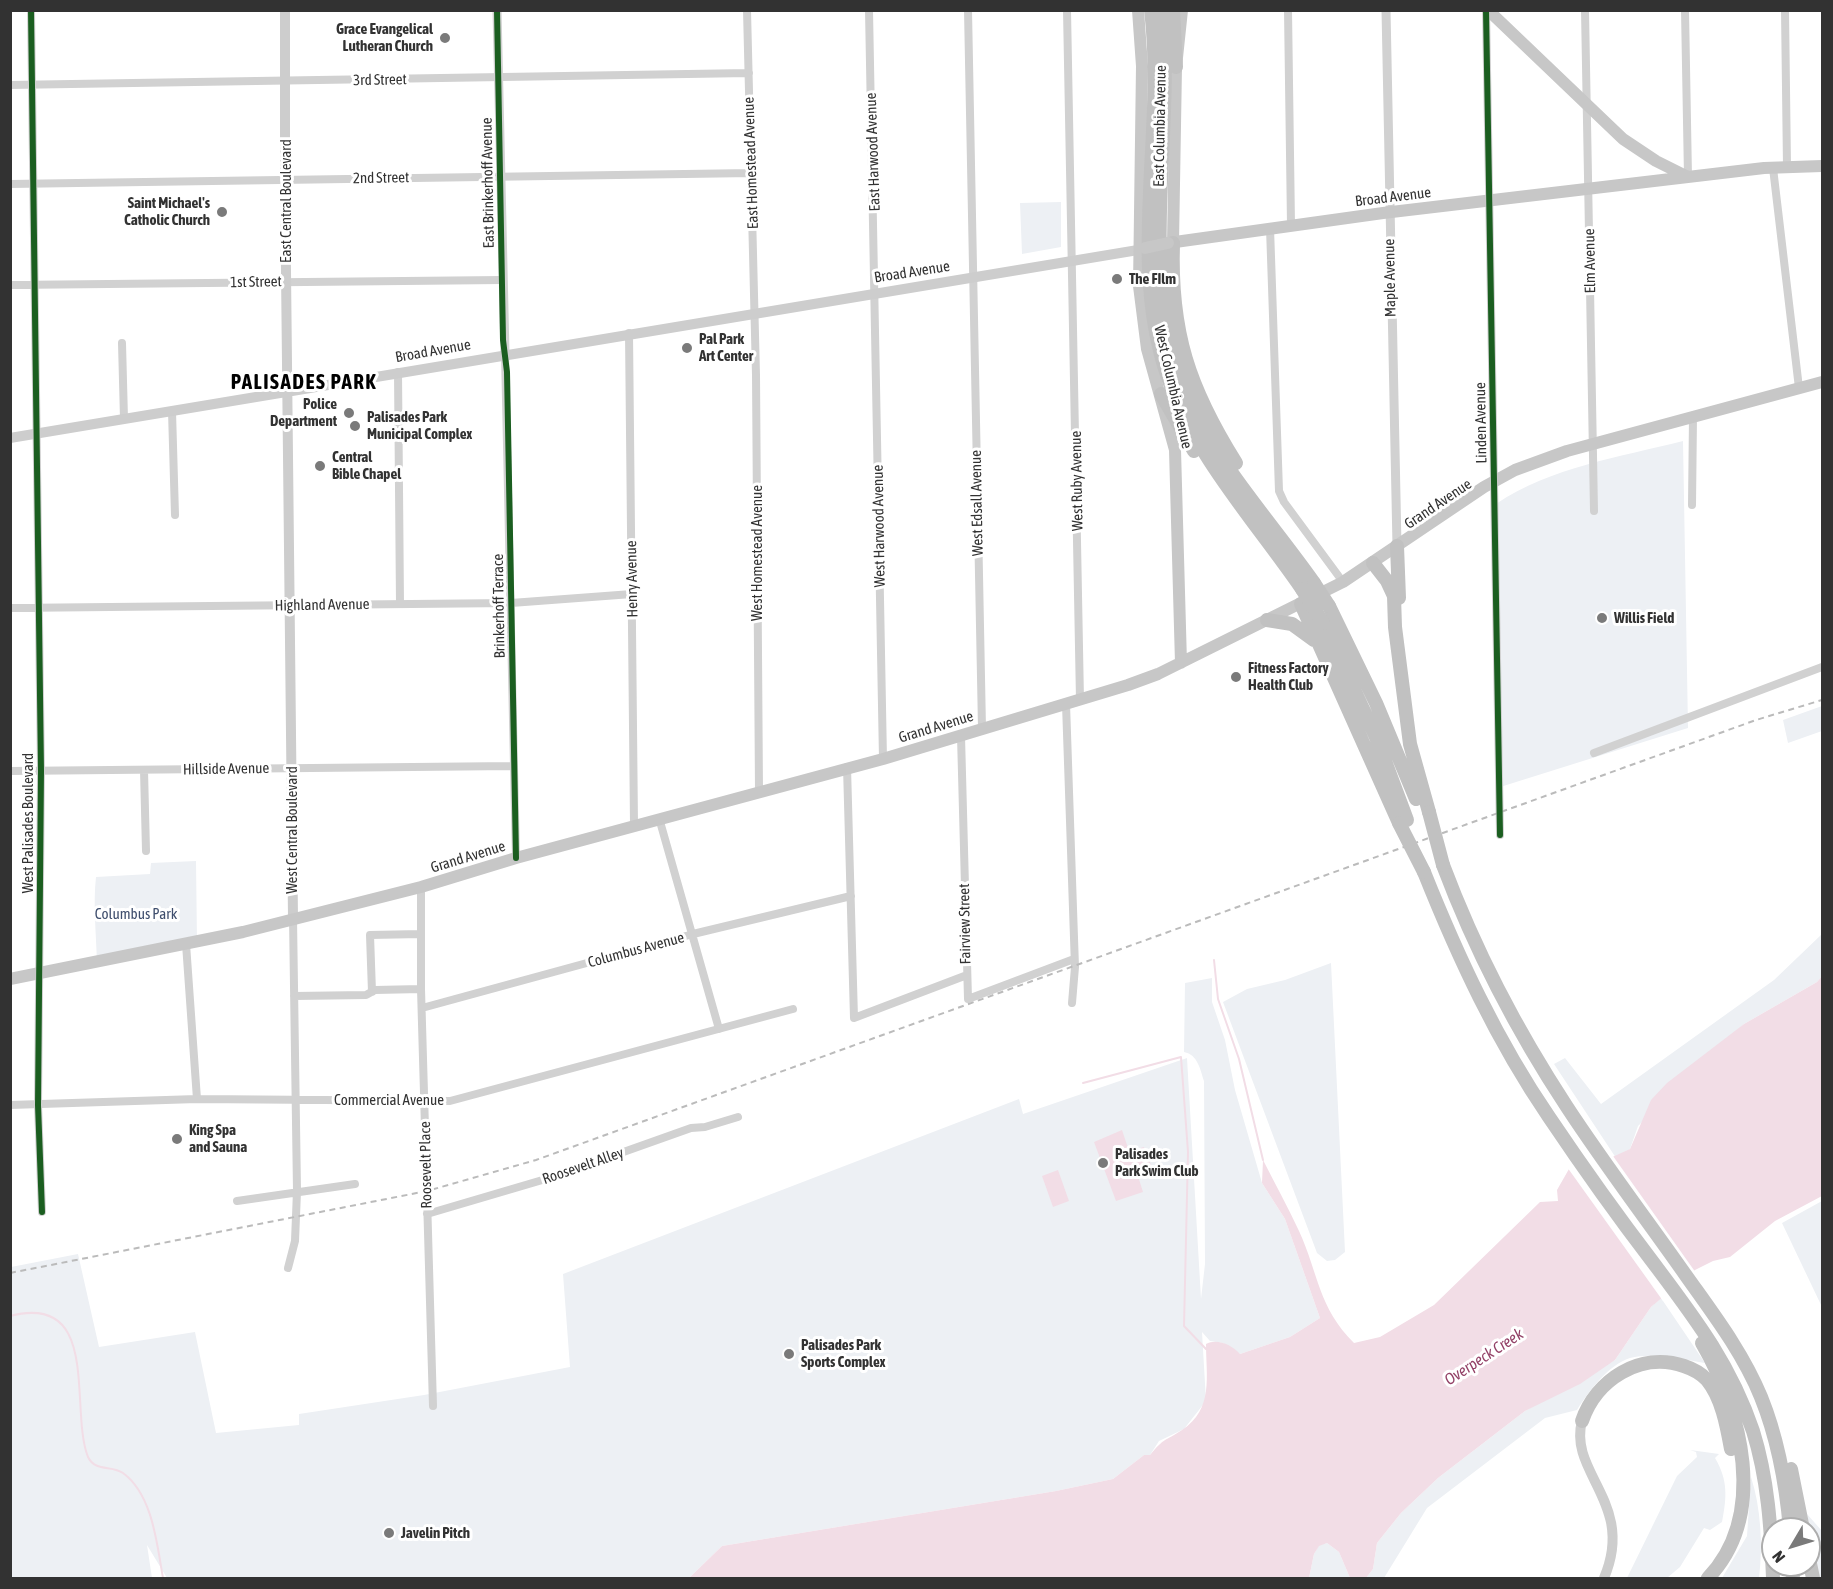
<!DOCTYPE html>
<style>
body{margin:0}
#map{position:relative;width:1833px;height:1589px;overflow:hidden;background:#fff;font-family:"Asap Condensed",sans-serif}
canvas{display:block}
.frame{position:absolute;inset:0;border:12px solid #323232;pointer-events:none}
.north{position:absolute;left:1761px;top:1517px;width:60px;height:60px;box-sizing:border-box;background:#fff;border:2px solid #adadad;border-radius:50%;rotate:232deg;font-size:16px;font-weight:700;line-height:24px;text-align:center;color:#323232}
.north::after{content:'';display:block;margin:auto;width:21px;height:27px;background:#7a7a7a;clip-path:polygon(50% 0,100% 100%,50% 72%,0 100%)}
</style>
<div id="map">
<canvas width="1833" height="1589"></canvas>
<div class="frame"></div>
<div class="north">N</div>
</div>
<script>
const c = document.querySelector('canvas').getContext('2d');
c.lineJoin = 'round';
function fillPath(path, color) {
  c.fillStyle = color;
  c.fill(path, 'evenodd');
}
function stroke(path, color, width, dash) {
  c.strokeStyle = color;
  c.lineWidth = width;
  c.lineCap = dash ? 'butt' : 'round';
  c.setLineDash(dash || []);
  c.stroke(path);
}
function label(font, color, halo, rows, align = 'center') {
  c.font = font + ' "Asap Condensed",sans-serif';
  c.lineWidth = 6;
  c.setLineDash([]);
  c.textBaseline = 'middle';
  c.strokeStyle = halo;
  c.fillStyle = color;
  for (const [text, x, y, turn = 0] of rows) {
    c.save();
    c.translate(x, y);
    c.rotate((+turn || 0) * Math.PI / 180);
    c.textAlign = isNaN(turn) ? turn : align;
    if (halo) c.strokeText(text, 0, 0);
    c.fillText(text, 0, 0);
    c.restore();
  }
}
fillPath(new Path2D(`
 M1061 202V247L1022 254 1020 203Z
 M1683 441 1688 728 1497 788 1496 504C1551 467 1620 457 1683 441Z
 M1822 706V731L1788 743 1783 720Z
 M196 861 197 942 97 963C96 933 93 903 96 877L150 874 151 863Z
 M1822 934V976L1817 982 1744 1024 1638 1126 1630 1149 1616 1158 1554 1064 1565 1058 1601 1104 1774 980Z
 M1331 963 1345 1252 1335 1260 1327 1261 1317 1253 1223 1002 1247 989 1285 980Z
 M1212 978V1002L1225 1040 1235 1090 1262 1183 1285 1219 1320 1318 1290 1337 1240 1354 1223 1343 1210 1341 1202 1332 1206 1401 1184 1429 1159 1441 1150 1455H1144L1113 1479 1056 1491 722 1546 689 1578H167L147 1545 152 1578H11V1267L78 1254 99 1347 195 1332 216 1433 299 1425V1414L424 1395 570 1367 563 1274 1019 1099 1023 1114 1187 1058 1201 1299 1205 1264 1204 1081C1200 1069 1198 1055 1184 1052L1185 983Z
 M1822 1201V1307L1782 1223Z
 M1661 1298 1705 1363C1683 1359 1652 1352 1630 1358 1608 1365 1589 1391 1577 1410L1545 1418 1427 1508 1384 1578H1366L1373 1569 1377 1543 1401 1513 1438 1478 1525 1411 1615 1360 1651 1307Z
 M1690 1450 1719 1454 1715 1458C1728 1480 1727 1497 1722 1522L1710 1530 1704 1528 1680 1567 1667 1578H1627L1677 1476 1697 1457 1696 1452Z
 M1751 1477C1761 1508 1763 1546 1759 1578H1722L1747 1536Z
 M1807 1514 1822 1531V1578H1819Z
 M1327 1543 1339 1552 1350 1578H1309L1314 1554 1319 1545Z`), '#edf0f4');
fillPath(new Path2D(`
 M1822 976V1196L1775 1221 1730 1257 1713 1261 1695 1270 1651 1307 1615 1360 1580 1384 1525 1411 1438 1478 1401 1513 1377 1543 1373 1569 1366 1578H1350L1339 1552 1327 1543 1319 1546 1314 1554 1309 1578H689L722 1546 1056 1491 1113 1479 1144 1455H1150C1165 1437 1164 1442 1182 1430 1214 1409 1206 1376 1206 1344 1217 1338 1232 1345 1240 1354L1290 1337 1320 1318 1285 1219 1262 1183 1263 1160C1275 1184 1288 1207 1299 1231 1319 1275 1318 1307 1354 1343L1380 1337 1434 1305 1540 1202 1558 1201 1557 1190 1569 1169 1577 1173 1630 1149 1651 1100 1667 1083 1744 1024 1817 982Z
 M1122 1130 1129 1151 1144 1147 1151 1165 1136 1170 1143 1192 1116 1201 1094 1142Z
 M1058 1170 1069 1201 1053 1207 1042 1176Z`), '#f2dde6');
fillPath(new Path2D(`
 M1613 1156 1696 1273 1663 1301 1567 1167 1577 1170Z`), '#fff');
stroke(new Path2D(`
 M1214 960 1218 999 1239 1059 1263 1160
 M1083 1083 1181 1057 1188 1152 1184 1326 1206 1349
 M10 1316C102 1292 69 1409 88 1457 95 1472 112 1465 123 1473 153 1495 157 1545 163 1578`), '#f2dde6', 2);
stroke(new Path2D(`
 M31 10 41 771 38 1105 42 1212
 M747 10 756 375 759 791
 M869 10 883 759
 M968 10 982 728
 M1067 10 1080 700
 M1288 10 1291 225
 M1486 10 1500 835
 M1585 10 1594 511
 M1685 10 1688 177
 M1785 10 1787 167
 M10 85 749 73
 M1773 168 1799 388
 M10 184 752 173
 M1270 228 1279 491 1284 502 1343 582
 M10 285 502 280
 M629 333 634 825
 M122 343 124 419
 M505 354 516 858
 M398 372 400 604
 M172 411 175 515
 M1692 505 1693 417
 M10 608 511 603 632 594
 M1066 704 1075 967 1072 1003
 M961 736 968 999 1074 959
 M1594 753 1822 667
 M847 767 854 1018 967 975
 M144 770 146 851
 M10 771 513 766
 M659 818 719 1029
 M421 887V989L433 1406
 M186 944 197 1099
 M372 992 370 935 421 934
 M294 996 366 995 375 990 421 989
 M422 1008 693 934 851 896
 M10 1105 197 1099 450 1101 793 1009
 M237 1201 355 1184
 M427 1214 556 1176 691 1128 705 1127 738 1117
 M288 1268 295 1241 297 1191 293 918`), '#d1d1d1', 8);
stroke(new Path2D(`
 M497 10 505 354
 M1386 10 1397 546`), '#d1d1d1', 9);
stroke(new Path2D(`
 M285 10V179L293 918
 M10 438 1138 250
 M1582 1421C1568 1473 1636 1503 1604 1578`), '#cdcdcd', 10);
stroke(new Path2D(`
 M1138 10 1142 66 1139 286 1147 349 1175 450 1181 663
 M1488 10 1623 139 1656 161 1688 177
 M1168 243 1383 213 1764 168 1822 166
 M1173 243 1176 67 1182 10
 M10 979 243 932 421 887 516 858 883 759 1128 685 1158 674 1343 582 1484 487 1515 470 1567 451 1822 382`), '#c7c7c7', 12);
stroke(new Path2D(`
 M1151 10C1166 132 1127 260 1168 378 1195 456 1256 522 1302 589
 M1162 10C1175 134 1136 279 1186 395 1217 464 1271 522 1314 583
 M1173 10 1176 67
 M1173 243C1170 332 1189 388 1236 463
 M1161 394 1194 451
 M1397 546 1399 598
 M1373 563 1387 581 1394 596 1395 627 1410 744 1429 812
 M1301 604 1399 823
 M1329 606 1376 703 1416 799
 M1267 620 1292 624 1314 640
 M1323 623 1376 737 1407 820
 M1443 865C1475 950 1517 1031 1567 1107 1605 1165 1647 1220 1687 1277 1714 1315 1743 1353 1761 1397 1778 1439 1786 1484 1790 1529
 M1424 872C1458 957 1497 1041 1549 1117 1582 1166 1616 1214 1652 1261 1694 1317 1730 1363 1753 1431 1768 1479 1771 1528 1773 1578
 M1702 1343C1742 1412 1768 1515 1708 1578
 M1582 1421C1596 1380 1640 1351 1684 1366 1693 1369 1701 1373 1707 1380 1722 1398 1727 1427 1731 1449
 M1791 1469 1803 1529
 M1809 1559 1813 1578
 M1792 1565 1793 1578`), '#c1c1c1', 14);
stroke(new Path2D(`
 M10 1273 427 1191 536 1160 1756 720 1822 700`), '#bbb', 2, [6, 4.5]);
stroke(new Path2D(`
 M1145 248 1168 243`), '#c7c7c7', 12);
stroke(new Path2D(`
 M1314 583 1329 606
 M1302 589 1323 623
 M1429 812 1443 865
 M1399 823 1424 872`), '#c1c1c1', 14);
stroke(new Path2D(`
 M31 10 41 771 38 1105 42 1212
 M497 10 503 340 507 372 516 858
 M1486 10 1500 835`), '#1b5e20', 6);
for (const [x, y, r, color] of [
 [445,38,6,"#7a7a7a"],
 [222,212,6,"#7a7a7a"],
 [1117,279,6,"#7a7a7a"],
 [687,348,6,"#7a7a7a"],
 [349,413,6,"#7a7a7a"],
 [355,426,6,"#7a7a7a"],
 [320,466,6,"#7a7a7a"],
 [1602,618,6,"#7a7a7a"],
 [1236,677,6,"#7a7a7a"],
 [177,1139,6,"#7a7a7a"],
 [1103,1163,6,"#7a7a7a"],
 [789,1354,6,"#7a7a7a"],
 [389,1533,6,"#7a7a7a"]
]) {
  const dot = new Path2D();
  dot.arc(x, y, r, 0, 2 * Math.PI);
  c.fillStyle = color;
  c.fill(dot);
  stroke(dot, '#fff', 2);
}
label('bold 15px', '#323232', '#fff', [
 ["Grace Evangelical",433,29,"right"],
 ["Lutheran Church",433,46,"right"],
 ["Saint Michael's",210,203,"right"],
 ["Catholic Church",210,220,"right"],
 ["The FIlm",1129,279],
 ["Pal Park",699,339],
 ["Art Center",699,356],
 ["Police",337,404,"right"],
 ["Department",337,421,"right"],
 ["Palisades Park",367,417],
 ["Municipal Complex",367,434],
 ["Central",332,457],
 ["Bible Chapel",332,474],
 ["Willis Field",1614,618],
 ["Fitness Factory",1248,668],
 ["Health Club",1248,685],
 ["King Spa",189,1130],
 ["and Sauna",189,1147],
 ["Palisades",1115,1154],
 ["Park Swim Club",1115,1171],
 ["Palisades Park",801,1345],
 ["Sports Complex",801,1362],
 ["Javelin Pitch",401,1533]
], 'left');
label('15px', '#323232', '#fff', [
 ["3rd Street",380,80,-1],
 ["East Columbia Avenue",1160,126,-89],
 ["East Harwood Avenue",873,152,-92],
 ["East Homestead Avenue",751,163,-92],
 ["2nd Street",381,178,-1],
 ["East Brinkerhoff Avenue",488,183,-91],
 ["Broad Avenue",1393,197,-7],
 ["East Central Boulevard",286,201,-90],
 ["Elm Avenue",1590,261,-91],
 ["Broad Avenue",912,272,-9],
 ["Maple Avenue",1390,278,-91],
 ["1st Street",256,282,-1],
 ["Broad Avenue",433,351,-10],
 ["West Columbia Avenue",1173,387,77],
 ["Linden Avenue",1481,423,-91],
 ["West Ruby Avenue",1077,481,-91],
 ["West Edsall Avenue",977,503,-91],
 ["Grand Avenue",1438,504,-34],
 ["West Harwood Avenue",879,526,-91],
 ["West Homestead Avenue",757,553,-90],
 ["Henry Avenue",632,579,-91],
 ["Highland Avenue",322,605,-1],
 ["Brinkerhoff Terrace",499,606,-91],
 ["Grand Avenue",936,727,-17],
 ["Hillside Avenue",226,769,-1],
 ["West Palisades Boulevard",28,823,-90],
 ["West Central Boulevard",292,830,-90],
 ["Grand Avenue",468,857,-17],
 ["Fairview Street",965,924,-91],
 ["Columbus Avenue",636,950,-15],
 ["Commercial Avenue",389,1100],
 ["Roosevelt Place",426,1165,-91],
 ["Roosevelt Alley",583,1166,-19]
]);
label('15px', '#3f4e6d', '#fff', [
 ["Columbus Park",136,914]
]);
label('italic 16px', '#934167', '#fff', [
 ["Overpeck Creek",1484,1357,-33]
]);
c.letterSpacing = '1.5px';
label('bold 21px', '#000', '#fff', [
 ["PALISADES PARK",304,382]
]);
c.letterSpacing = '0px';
</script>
